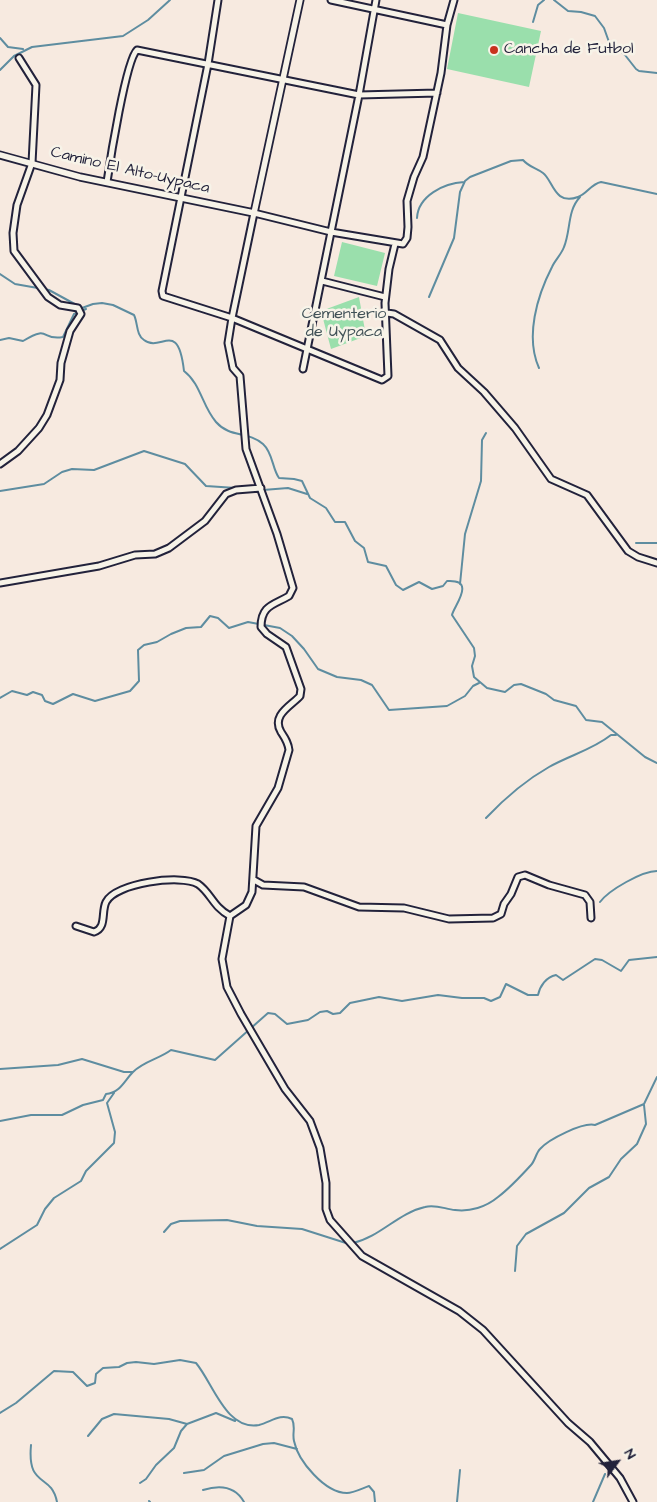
<!DOCTYPE html>
<style>
body{margin:0}
#map{position:relative;width:657px;height:1502px;overflow:hidden;background:#f7eae0;font-family:"Architects Daughter",sans-serif}
canvas{display:block}
.north{position:absolute;left:592px;top:1437px;width:50px;height:50px;-webkit-text-stroke:4px #f7f3e8;paint-order:stroke;rotate:59deg;font-size:14px;font-weight:700;line-height:20px;text-align:center;color:#22223b}
.north::after{content:'';display:block;margin:auto;width:18px;height:22px;background:#22223b;clip-path:polygon(50% 0,100% 100%,50% 72%,0 100%)}
</style>
<div id="map">
<canvas width="657" height="1502"></canvas>
<div class="north">N</div>
</div>
<script>
const c = document.querySelector('canvas').getContext('2d');
c.lineJoin = 'round';
function fillPath(path, color) {
  c.fillStyle = color;
  c.fill(path, 'evenodd');
}
function stroke(path, color, width, dash) {
  c.strokeStyle = color;
  c.lineWidth = width;
  c.lineCap = dash ? 'butt' : 'round';
  c.setLineDash(dash || []);
  c.stroke(path);
}
function label(font, color, halo, rows, align = 'center') {
  c.font = font + ' "Architects Daughter",sans-serif';
  c.lineWidth = 5;
  c.setLineDash([]);
  c.textBaseline = 'middle';
  c.strokeStyle = halo;
  c.fillStyle = color;
  for (const [text, x, y, turn = 0] of rows) {
    c.save();
    c.translate(x, y);
    c.rotate((+turn || 0) * Math.PI / 180);
    c.textAlign = isNaN(turn) ? turn : align;
    if (halo) c.strokeText(text, 0, 0);
    c.fillText(text, 0, 0);
    c.restore();
  }
}
fillPath(new Path2D(`
 M458 13 541 31 529 87 447 69Z
 M342 242 385 253 377 286 334 276Z
 M359 297 366 336 331 349 321 311Z`), '#9adfac');
stroke(new Path2D(`
 M554 0 568 11 581 12 595 16 604 28 609 42 625 55 636 69 639 71 657 73
 M533 22 538 5 544 0
 M0 38 8 47 23 49
 M0 70 14 56 32 47 123 36 148 20 170 0
 M417 218C418 196 444 183 464 182
 M0 274 15 284 49 290 82 308 93 304 102 303 113 305 134 315C138 323 136 335 144 340 161 353 178 318 184 371 201 384 202 406 216 422 230 438 248 431 263 444 273 453 272 468 279 478L294 479 302 481 310 498 326 508 335 522H345L355 541 364 548 368 562 386 566 396 585 403 590 419 582 432 589 443 586 447 581C477 579 454 606 452 615L474 648 475 656 472 666 474 677 487 688 505 692 514 685 521 684 546 694 554 700 576 706 586 720 602 722 645 757 657 763
 M429 297 454 238 460 192 465 181 470 177 511 161 523 160C529 167 536 168 543 173 553 180 554 206 578 197 587 194 591 184 601 182L657 194
 M0 340 9 338 23 341C51 324 40 341 63 337L74 314 86 309
 M539 368C525 337 537 296 552 267 555 260 561 255 564 247 571 230 567 211 580 197
 M263 490 288 488 307 494
 M0 491 44 484 62 472 72 469 94 470 144 451 185 464 206 486 236 488
 M636 543H657
 M460 584 465 534 481 481 482 440 486 433
 M0 698 12 691 27 695 33 692 42 695 45 701 53 704 73 694 95 701 130 691 139 681 138 650 144 645 157 642 171 634 186 628 201 627 210 616 218 618 229 628 248 622 280 628 292 636 304 649 318 669 337 677 361 680 372 685 389 710 447 706 465 696 473 686 479 683
 M486 818C504 799 526 780 549 767 570 755 592 750 611 735H616
 M600 902C609 890 642 871 657 871
 M0 1069 58 1065 82 1059 124 1072H132
 M0 1121 31 1115H62L83 1105 103 1100 106 1094C120 1093 124 1081 133 1072 144 1061 159 1059 171 1050L215 1060 268 1013 275 1014 287 1024 308 1020 320 1012 327 1011 333 1014 340 1013 350 1003 379 997 402 1001 438 995 462 998H484L491 1001 500 997 506 984 528 995H538C540 986 546 977 556 975L563 980 595 959 602 960 621 971 629 960 657 957
 M164 1232 171 1224 180 1221 227 1220 257 1226 302 1229 349 1244
 M353 1243C380 1237 398 1213 425 1207 435 1204 445 1209 455 1210 470 1212 486 1207 498 1197 510 1188 521 1176 531 1165 535 1161 536 1153 540 1149 549 1139 583 1122 595 1125L644 1104 657 1077
 M0 1249 37 1225 45 1209 54 1198 81 1181 86 1171 114 1143 115 1132 107 1103 114 1093
 M515 1271 517 1246 526 1234 564 1213 589 1188 609 1177 621 1159 637 1144 646 1124 644 1105
 M0 1413 16 1403 54 1371 73 1372 87 1386 95 1383 96 1374 103 1368 119 1367 127 1363 136 1362 154 1364 180 1360 196 1363C213 1383 226 1431 259 1425 271 1422 280 1413 292 1419 296 1427 292 1433 294 1441 298 1461 325 1493 347 1493 353 1493 363 1488 369 1486L374 1492 375 1502
 M88 1436 102 1419 114 1414 169 1419 187 1424 216 1413 235 1421
 M31 1445C27 1489 51 1472 57 1502
 M184 1473 204 1470 224 1456 263 1444 274 1443 297 1449
 M140 1483 146 1479 156 1465 174 1448 181 1431 187 1424
 M203 1490C219 1485 235 1486 244 1502
 M149 1501 150 1502
 M457 1502 460 1470
 M593 1502 605 1474`), '#5e8da0', 2);
const minor = new Path2D(`
 M218 0 208 64 162 291 163 296 232 318 382 380 388 376 385 303 389 269 395 244
 M331 0 447 25
 M454 0 447 25 441 73 423 157 414 177 407 201 408 227 407 238 403 244 331 232 254 213 232 318 228 343 233 368 240 376 246 449 277 534 293 588 289 596C274 605 261 605 261 627L267 634 286 647 301 689 300 696C291 706 271 715 281 732 285 738 288 742 289 750L278 788 256 826 252 892 246 905 230 916 222 959 227 987 241 1014 285 1089 310 1121 320 1148 326 1183V1209L330 1220 362 1256 459 1311 483 1330 568 1423 590 1442 620 1478 633 1502
 M107 182C110 161 126 60 137 50L359 95 437 93
 M322 281 385 297
 M387 313 394 314 440 340 458 368 484 392 515 428 551 479 587 495 628 551 638 557 657 563
 M303 369 359 95 376 0
 M0 464 18 451 39 428 47 415 60 380 61 363 70 331 81 314 78 308 60 305 48 297 14 251 13 233 17 205 32 163 36 85 19 58
 M0 583 99 566 135 555 155 554 169 548 205 521 226 494 236 490 261 488
 M254 880 263 885 304 887 359 907 404 908 449 919 493 918 501 914 504 904 511 894 518 877 525 875 549 885 585 895 590 902 591 918
 M76 926 94 932C107 928 101 912 106 902 115 883 181 874 198 884 211 893 213 907 230 916`);
const tertiary = new Path2D(`
 M0 155 80 177 254 213 300 0`);
stroke(minor, '#22223b', 9);
stroke(tertiary, '#22223b', 9);
stroke(minor, '#f7f3e8', 5);
stroke(tertiary, '#f7f3e8', 5.5);
for (const [x, y, r, color] of [
 [494,50,5,"#c8321e"]
]) {
  const dot = new Path2D();
  dot.arc(x, y, r, 0, 2 * Math.PI);
  c.fillStyle = color;
  c.fill(dot);
  stroke(dot, '#f7f3e8', 2);
}
label('16px', '#22223b', '#f7f3e8', [
 ["Cancha de Futbol",504,50]
], 'left');
label('16px', '#22223b', '#f7f3e8', [
 ["Camino El Alto-Uypaca",130,171,13]
]);
label('16px', '#405157', '#f7f3e8', [
 ["Cementerio",344,315],
 ["de Uypaca",344,333]
]);
</script>
